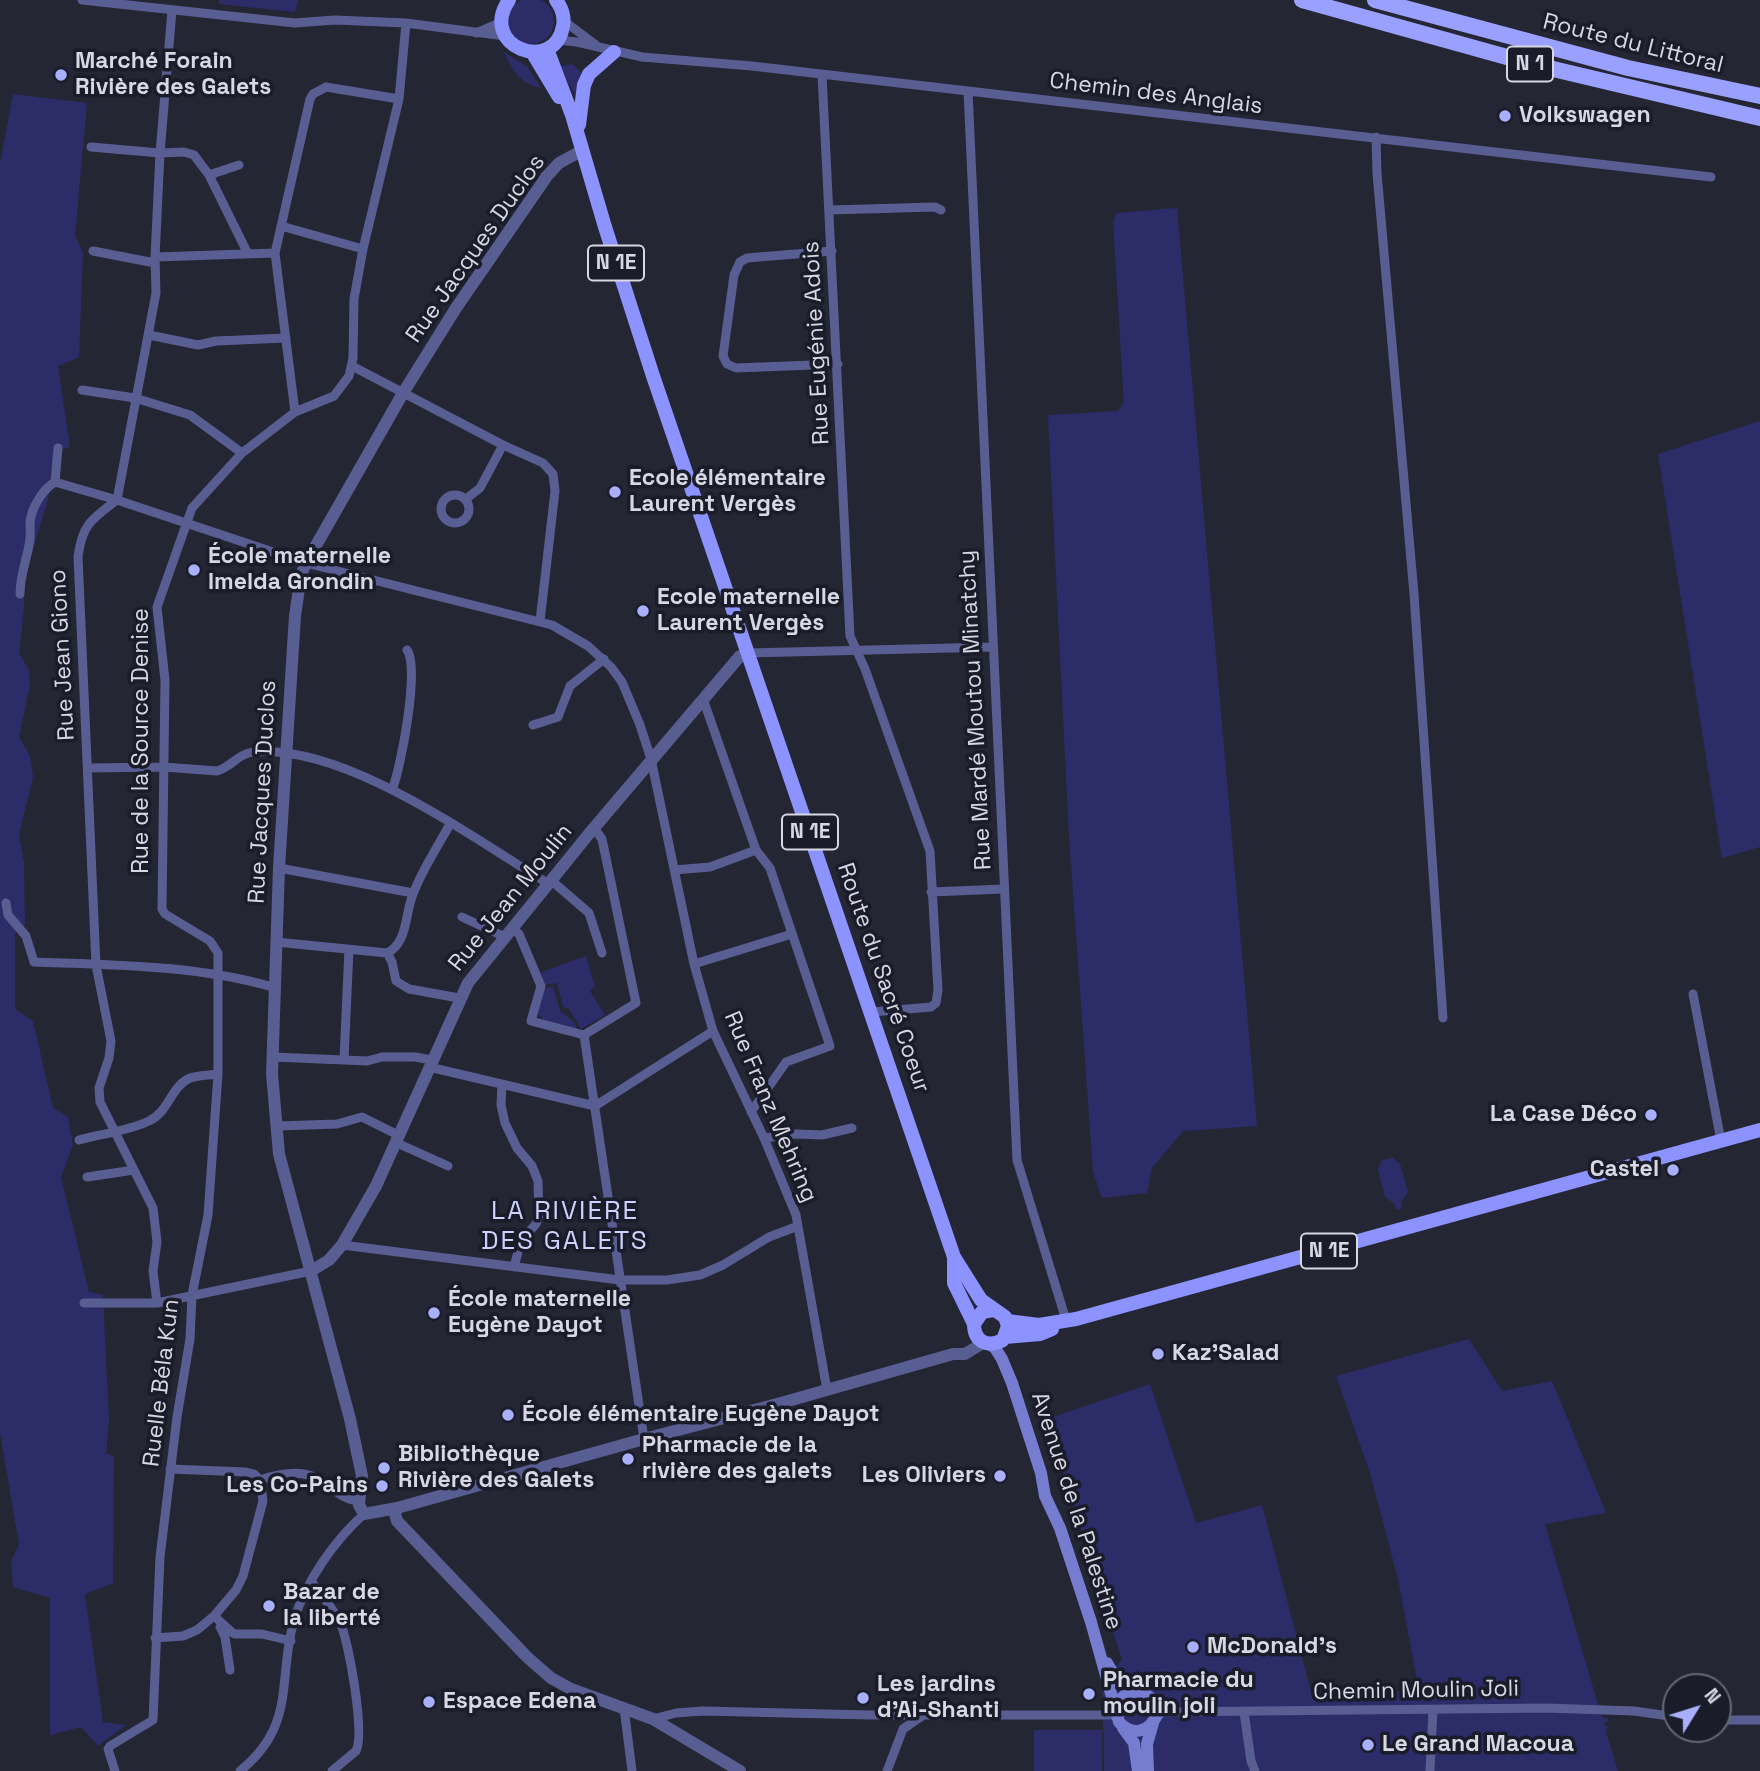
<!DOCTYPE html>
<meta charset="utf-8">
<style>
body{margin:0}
#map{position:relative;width:1760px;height:1771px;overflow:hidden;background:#242634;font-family:"Space Grotesk",sans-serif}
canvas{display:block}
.north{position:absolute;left:1662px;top:1673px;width:70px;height:70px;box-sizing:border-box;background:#1b1c2a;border:2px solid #666774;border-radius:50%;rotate:52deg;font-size:19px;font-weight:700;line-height:28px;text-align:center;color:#d7d8e2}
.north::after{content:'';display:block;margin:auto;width:24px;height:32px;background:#a8b0fc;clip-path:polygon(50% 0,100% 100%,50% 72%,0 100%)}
</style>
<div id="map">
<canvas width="1760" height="1771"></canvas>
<div class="north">N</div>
</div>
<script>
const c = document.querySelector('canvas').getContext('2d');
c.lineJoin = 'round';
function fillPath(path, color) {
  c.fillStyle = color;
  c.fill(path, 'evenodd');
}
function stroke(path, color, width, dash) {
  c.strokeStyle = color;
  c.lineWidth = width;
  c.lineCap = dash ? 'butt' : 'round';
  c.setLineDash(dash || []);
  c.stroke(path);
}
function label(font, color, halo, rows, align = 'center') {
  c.font = font + ' "Space Grotesk",sans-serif';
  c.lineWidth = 7;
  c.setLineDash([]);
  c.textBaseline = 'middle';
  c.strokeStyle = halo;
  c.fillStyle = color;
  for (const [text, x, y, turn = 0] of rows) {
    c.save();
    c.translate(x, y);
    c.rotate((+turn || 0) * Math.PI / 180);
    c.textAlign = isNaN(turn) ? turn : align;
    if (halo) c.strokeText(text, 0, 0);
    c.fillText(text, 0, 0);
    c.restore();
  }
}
fillPath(new Path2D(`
 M508 21a23 23 0 1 1 46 0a23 23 0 1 1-46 0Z
 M219 0H298L295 12 219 4Z
 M504 52 528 67 541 88C520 83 513 72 504 52Z
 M573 64 585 77 577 97 567 81 561 66Z
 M13 94 87 103 75 235 83 253 79 357 58 366 70 447 54 451 48 500 24 579V609L19 653 29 670 30 684 19 737 30 756 33 777 19 836 24 862 25 925 15 933V1009L33 1021 53 1108 68 1117 73 1145 61 1177 89 1292 103 1295 109 1420 106 1453 114 1456 113 1583 85 1594 103 1722 126 1725 98 1746 81 1727 50 1735V1598L13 1587 11 1561 19 1545 0 1432V163Z
 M1177 208 1257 1126 1183 1131 1152 1168 1147 1193 1102 1198 1093 1172 1069 837 1048 415 1118 411 1124 402 1113 224 1116 213Z
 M1760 421V847L1722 858 1658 454Z
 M586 956 595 987 590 991 605 1015 581 1029 569 1009 563 1007 557 983 545 985 541 972Z
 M553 986 560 1011 574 1022 579 1033 546 1023 536 1012 543 989Z
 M1393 1158 1400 1164 1408 1192 1401 1202 1402 1208 1396 1210 1395 1204 1385 1197 1378 1169 1382 1160Z
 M1469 1339 1502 1391 1552 1381 1606 1513 1545 1524 1602 1718H1608V1722L1604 1723 1605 1726H1608L1606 1731 1618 1771H1104L1102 1669 1117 1665 1122 1660 1071 1496 1044 1420 1150 1384 1196 1523 1262 1505 1312 1695 1419 1691 1398 1579 1370 1473 1336 1376Z
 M1034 1730H1102V1771H1034Z`), '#2c2c69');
stroke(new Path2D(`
 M82 0 295 23 335 20 406 23 505 36
 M564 21 596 45
 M476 33 501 22
 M558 40 577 42 642 57 752 66 1711 177
 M822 75 850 636 865 669 930 851 938 990 936 1003 931 1007 872 1012
 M968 91 1017 1160 1066 1320
 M1376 137 1377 173 1414 594 1443 1018
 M91 147 160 153 184 152 194 155 209 175 248 254
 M209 175 239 165
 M830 210 935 207 941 210
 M281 226 363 249
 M93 251 155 263
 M832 251 747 258 740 262 734 275 723 356 727 364 736 368 838 364
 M155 257 275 253
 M149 335 198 345 216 341 286 338
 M352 366 503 445 543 463 553 474 555 491 540 621
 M82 390 135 398 190 415 242 453
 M295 412 275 253 310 99 313 94 326 87 399 99
 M55 482 58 448
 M441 509a14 14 0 1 1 28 0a14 14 0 1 1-28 0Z
 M466 499 480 488 503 445
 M20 594C20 576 26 562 29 545 31 537 30 531 30 523 31 508 43 489 55 482L117 500 306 563 552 625 588 646 611 667 622 682 640 725 651 759 694 964 713 1031 764 1138 796 1215 827 1390
 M748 653 992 647
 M703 699 756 850 770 868 830 1046 786 1062 751 1112
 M533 725 558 717 570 686 604 659
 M88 768 164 767 217 771C231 767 239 753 254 752 346 744 472 838 549 884
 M392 790C401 768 420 667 407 650
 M279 868 413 893
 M674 870 710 867 756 850
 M552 881 589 913 602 953
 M931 892 1004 889
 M6 903 8 915 26 936 34 962C114 965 199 965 276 988
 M462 917 505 937
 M512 928 519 934 541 986 531 1021 584 1035 636 1003 602 839 594 828
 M276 942 387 953
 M387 953C408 943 405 913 413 894 422 870 438 846 450 824
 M387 953 392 962 396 981 409 989 459 998
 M694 964 792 934
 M1693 994 1721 1141
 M584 1035 644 1439
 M273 1057 367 1061 382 1057H415L432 1060
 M344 1059 349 949
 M429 1067 595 1106 713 1031
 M502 1084 501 1105 505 1123 517 1148 532 1166 538 1181 539 1215 536 1224 521 1241 514 1267
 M277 1126 337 1124 362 1117 400 1136
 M764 1138 796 1134 822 1135 852 1128
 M79 1140C101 1134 128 1131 149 1121 169 1112 171 1086 190 1078 199 1075 209 1075 218 1074
 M397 1143 448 1166
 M87 1177 134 1170
 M342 1245 620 1280H667L700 1275 723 1265 769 1237 798 1226
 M84 1303H157L311 1271
 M157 1303 153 1271 157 1242 153 1208 100 1102 99 1088 109 1058 111 1041 96 965 78 557C82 524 92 519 117 500L156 293 155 257 160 153 172 10
 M170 1469 246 1472 254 1474 260 1480
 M260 1480C278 1474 304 1469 320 1480 333 1488 343 1500 359 1501
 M312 1582C321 1595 333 1608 340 1622 349 1642 365 1733 356 1751L332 1771
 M214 1616 234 1634H262L291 1641
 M220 1627 225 1637 230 1670
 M155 1638 183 1636 197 1630 214 1616 236 1590 243 1576 263 1501 260 1480
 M624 1708 632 1771
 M1244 1712 1251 1761 1255 1771
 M1157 1715 1164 1712 1546 1708 1634 1711 1676 1717
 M653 1719 676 1713 703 1711 870 1715H1116
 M1718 1720H1760
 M115 1771 108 1749 110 1746 153 1720 160 1557 177 1417 190 1339 192 1295 208 1215 218 1074V953L210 941 165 914 162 909 165 680 157 607 192 508 242 453 295 412 334 396 349 376 353 358 354 299 363 249 399 99 406 23
 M240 1771C297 1725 277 1681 294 1620 306 1581 334 1541 364 1514
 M887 1771 903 1729 922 1716
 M1430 1771 1433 1710`), '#595e92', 9);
stroke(new Path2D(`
 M583 150 559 163 547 176 456 308 403 393 306 563 301 575 295 616 279 868 272 1074 279 1154 350 1419 362 1476 359 1505 364 1514 397 1508 644 1439 781 1403 953 1354H965L983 1343
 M311 1271 329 1260 342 1245 376 1186 468 983 588 835 740 656 748 653
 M397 1508 395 1514 397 1521 527 1657 551 1678 571 1689 653 1719 740 1771`), '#595e92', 12);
stroke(new Path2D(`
 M989 1344 995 1348 1002 1359 1012 1383 1041 1473 1045 1496 1060 1528 1091 1622 1119 1722C1132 1737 1149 1732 1157 1715L1151 1698C1137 1687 1122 1691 1116 1708
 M1107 1663 1116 1679 1132 1692
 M1123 1728 1134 1743 1138 1771
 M1148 1771 1147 1744 1153 1723`), '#767ccf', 12);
stroke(new Path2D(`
 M509 0C477 47 555 75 563 26 565 16 562 8 556 0
 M547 49 572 115 605 227 653 376 954 1257 981 1300 1005 1317 1008 1326 1003 1340C988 1348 974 1342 974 1324L982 1312 993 1310
 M532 52 559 97
 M579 125 584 85 589 74 614 52
 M954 1258V1283L974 1324
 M1007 1321 1039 1325 1076 1319 1760 1130
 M1005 1337 1040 1334 1052 1329`), '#8c92fe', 14);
stroke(new Path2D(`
 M1302 0 1532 64 1760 118
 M1375 0 1628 68 1760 96`), '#9aa0fe', 16);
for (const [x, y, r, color] of [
 [61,75,7,"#a8b0fc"],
 [1505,116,7,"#a8b0fc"],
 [615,492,7,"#a8b0fc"],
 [194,570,7,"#a8b0fc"],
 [643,611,7,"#a8b0fc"],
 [1651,1115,7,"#a8b0fc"],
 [1673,1170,7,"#a8b0fc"],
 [434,1313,7,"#a8b0fc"],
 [1158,1354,7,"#a8b0fc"],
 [508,1415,7,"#a8b0fc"],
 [628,1459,7,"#a8b0fc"],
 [384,1468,7,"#a8b0fc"],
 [1000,1476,7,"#a8b0fc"],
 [382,1486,7,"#a8b0fc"],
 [269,1606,7,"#a8b0fc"],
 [1193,1647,7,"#a8b0fc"],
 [1089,1694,7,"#a8b0fc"],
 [863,1698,7,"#a8b0fc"],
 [429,1702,7,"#a8b0fc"],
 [1368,1745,7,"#a8b0fc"]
]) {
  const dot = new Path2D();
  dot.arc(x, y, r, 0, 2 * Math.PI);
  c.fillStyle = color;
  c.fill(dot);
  stroke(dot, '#1b1c2a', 2.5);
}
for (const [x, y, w] of [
 [1530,64,46],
 [616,263,56],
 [810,832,56],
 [1329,1251,56]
]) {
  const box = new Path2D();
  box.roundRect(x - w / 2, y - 17.5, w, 35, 5);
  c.fillStyle = '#1b1c2a';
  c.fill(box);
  stroke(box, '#d7d8e2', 2);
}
label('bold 21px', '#d7d8e2', null, [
 ["N 1",1530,64],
 ["N 1E",616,263],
 ["N 1E",810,832],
 ["N 1E",1329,1251]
]);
label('23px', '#d7d8e2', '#1b1c2a', [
 ["Route du Littoral",1633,44,14],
 ["Chemin des Anglais",1156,94,7],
 ["Rue Jacques Duclos",476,249,-55],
 ["Rue Eugénie Adois",817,343,-93],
 ["Rue Jean Giono",63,655,-93],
 ["Rue Mardé Moutou Minatchy",976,710,-93],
 ["Rue de la Source Denise",142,741,-90],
 ["Rue Jacques Duclos",263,792,-87],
 ["Rue Jean Moulin",511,898,-51],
 ["Route du Sacré Coeur",883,978,71],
 ["Rue Franz Mehring",770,1107,67],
 ["Ruelle Béla Kun",162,1383,-83],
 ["Avenue de la Palestine",1076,1511,72],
 ["Chemin Moulin Joli",1416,1691,-1]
]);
label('bold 23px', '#d7d8e2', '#1b1c2a', [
 ["Marché Forain",75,62],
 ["Rivière des Galets",75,88],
 ["Volkswagen",1519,116],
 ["Ecole élémentaire",629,479],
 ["Laurent Vergès",629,505],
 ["École maternelle",208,557],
 ["Imelda Grondin",208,583],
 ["Ecole maternelle",657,598],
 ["Laurent Vergès",657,624],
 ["La Case Déco",1637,1115,"right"],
 ["Castel",1659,1170,"right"],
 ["École maternelle",448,1300],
 ["Eugène Dayot",448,1326],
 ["Kaz'Salad",1172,1354],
 ["École élémentaire Eugène Dayot",522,1415],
 ["Pharmacie de la",642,1446],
 ["rivière des galets",642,1472],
 ["Bibliothèque",398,1455],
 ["Rivière des Galets",398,1481],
 ["Les Oliviers",986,1476,"right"],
 ["Les Co-Pains",368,1486,"right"],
 ["Bazar de",283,1593],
 ["la liberté",283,1619],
 ["McDonald's",1207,1647],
 ["Pharmacie du",1103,1681],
 ["moulin joli",1103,1707],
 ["Les jardins",877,1685],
 ["d'Ai-Shanti",877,1711],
 ["Espace Edena",443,1702],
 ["Le Grand Macoua",1382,1745]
], 'left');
c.letterSpacing = '2px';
label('26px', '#cdd3fe', '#1b1c2a', [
 ["LA RIVIÈRE",565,1212],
 ["DES GALETS",565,1242]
]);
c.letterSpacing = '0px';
</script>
